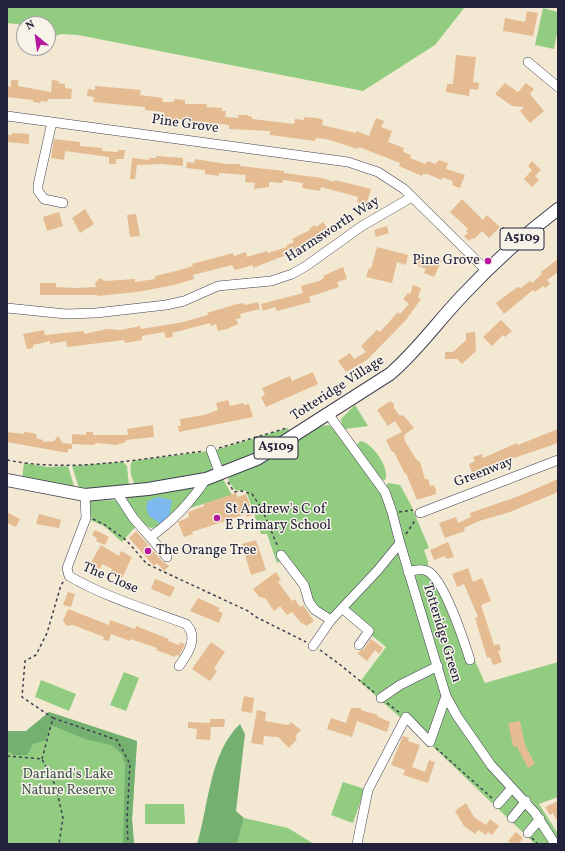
<!DOCTYPE html>
<style>
body{margin:0}
#map{position:relative;width:565px;height:851px;overflow:hidden;background:#f3e9d3;font-family:Vollkorn,serif}
canvas{display:block}
.frame{position:absolute;inset:0;border:8px solid #22223b;pointer-events:none}
.north{position:absolute;left:16px;top:16px;width:40px;height:40px;box-sizing:border-box;background:#f7f3e8;border:1px solid #a29fa3;border-radius:50%;rotate:331deg;font-size:11px;font-weight:700;line-height:16px;text-align:center;color:#22223b}
.north::after{content:'';display:block;margin:auto;width:14px;height:18px;background:#b5179e;clip-path:polygon(50% 0,100% 100%,50% 72%,0 100%)}
</style>
<div id="map">
<canvas width="565" height="851"></canvas>
<div class="frame"></div>
<div class="north">N</div>
</div>
<script>
const c = document.querySelector('canvas').getContext('2d');
c.lineJoin = 'round';
function fillPath(path, color) {
  c.fillStyle = color;
  c.fill(path, 'evenodd');
}
function stroke(path, color, width, dash) {
  c.strokeStyle = color;
  c.lineWidth = width;
  c.lineCap = dash ? 'butt' : 'round';
  c.setLineDash(dash || []);
  c.stroke(path);
}
function label(font, color, halo, rows, align = 'center') {
  c.font = font + ' Vollkorn,serif';
  c.lineWidth = 3;
  c.setLineDash([]);
  c.textBaseline = 'middle';
  c.strokeStyle = halo;
  c.fillStyle = color;
  for (const [text, x, y, turn = 0] of rows) {
    c.save();
    c.translate(x, y);
    c.rotate((+turn || 0) * Math.PI / 180);
    c.textAlign = isNaN(turn) ? turn : align;
    if (halo) c.strokeText(text, 0, 0);
    c.fillText(text, 0, 0);
    c.restore();
  }
}
fillPath(new Path2D(`
 M7 7H465L435 45 363 91 78 35 61 34 48 39V24L24 25 7 23Z
 M543 8 558 12V29L554 49 535 45Z
 M355 405 368 426 345 429 342 425 341 419Z
 M329 425C345 438 380 487 387 506 391 517 393 531 396 543L390 552 334 612 330 614 319 608 285 558 277 563 267 534H261L246 491 235 490 229 482 228 476 275 453 321 426Z
 M288 428 290 433 265 450 222 468 215 450Z
 M360 441C372 442 391 469 385 480L380 479 357 445Z
 M209 451 216 466 211 467 213 471 136 486C131 478 129 470 132 461Z
 M123 462 127 466 129 486 82 490 79 488 72 466Z
 M24 463 48 467 68 466 74 486 73 488 22 479Z
 M223 479 232 495 187 509 210 482Z
 M388 483 400 485 411 505 429 548 424 550 428 561V566L409 569 385 487Z
 M199 484 198 487 158 527 151 528 146 526 124 498Z
 M119 500 137 525 122 542 104 526 88 519 87 501Z
 M398 550 450 714 480 756 520 798 553 844H535L428 742 360 682 386 647 371 635 348 608Z
 M413 572 426 573 434 579 470 662 475 661 485 683 558 662V797L539 804 558 834V841L533 803 494 764 451 702Z
 M124 672 139 678 126 711 110 705Z
 M41 680 76 694 69 711 35 697Z
 M49 712 137 741 132 819 134 844H7V731H26Z
 M343 782 365 789 353 823 331 815Z
 M145 804H184L185 824H145Z
 M244 818 288 828 314 844H237Z`), '#91cc81');
fillPath(new Path2D(`
 M49 712 137 741 132 819 134 844H123L125 764 122 754 111 745 85 739 51 725 46 740 33 744 27 755H14L7 751V731H26Z
 M240 724 245 734 236 811 244 818 237 844H197C209 805 209 754 240 724Z`), '#74b06f');
fillPath(new Path2D(`
 M158 497 172 500 169 517 161 524 149 516 146 507 148 501Z`), '#7db8ef');
fillPath(new Path2D(`
 M527 11 538 13 533 36 503 31 505 18 525 22Z
 M456 55 476 57 473 82 479 83 478 90 470 89 469 96 446 92 447 84H453Z
 M11 80H18V86L51 92 52 80 59 81 58 83 65 84V88L72 89 71 99H48L47 102 41 101 40 103 33 102V100L7 97V86L11 87Z
 M505 83 518 92 526 83 534 89 530 94 544 111 530 123 520 111 524 107 512 106 495 94Z
 M95 86 141 90 140 95 163 98 162 102H174V99L185 100V104H207L206 107 222 108V111H226L225 117 238 118V115H246L252 117V119L294 124 295 119 304 120V117L317 118 323 120 322 125 356 133V131L369 136 376 118 384 121 381 127 392 131 388 142 404 148 403 152 411 155 410 158 425 164 428 161 435 164 439 160 448 163 446 169 465 175 460 188 452 185 453 181 442 177V180L427 174H423L422 176 399 166 400 163 359 147 358 149 326 139 316 138 315 141 270 135V131L229 129V125L178 119V121L171 120V117H164V112L145 110V107L93 102 94 97 87 96 88 89 95 90Z
 M12 133 29 134V144L7 142V135H12Z
 M54 139 80 142V146L102 148V151L118 152V150H125L124 159H116V164H109V157L65 151 64 160 51 158Z
 M156 156 183 158V166L162 164 137 165 135 179H130L132 158 149 160V158H156Z
 M195 159 226 164H240V166L284 171V173L322 178 334 182 335 180 371 189 366 205 357 202 358 197 321 187 320 191 302 188 303 183 283 180V183L269 182V187L254 189 255 183 245 182 246 175 219 173V176L205 174V170L186 168 187 162 194 163Z
 M532 161 541 170 535 176 539 180 532 187 524 179 532 170 528 166Z
 M462 199 483 220 487 215 500 227 489 238 482 231 474 239 472 238 469 241 464 236 468 233 466 231 468 229 450 212Z
 M85 209 94 224 80 233 72 218Z
 M59 212 63 226 47 231 43 217Z
 M136 214 140 236 130 237 127 215Z
 M323 222 328 229 303 246 304 248 253 268V265L235 270 232 265 193 275 194 279 174 285 137 292 97 296V295H40V283H56V287L76 288 96 287 95 283 100 278 105 281 135 279V282L155 279V276L180 270 193 266 192 264 233 253 234 256 246 252 247 257 267 251 268 253 287 247V245L294 242 292 239 310 230 309 229 314 225 316 227Z
 M387 226 389 233 376 237 374 230Z
 M377 247 408 255 406 265 397 262 392 283 366 277 369 268 371 269Z
 M419 257 430 262 432 257 442 260 434 277 424 273 426 269 416 265Z
 M558 259V272L547 280 550 284 545 288 543 286 535 292 533 290 504 314 496 303 516 288 519 287 521 288 530 281 532 283 542 274 541 272Z
 M343 267 347 279 337 282 339 287 309 297 311 302 277 311 275 307 263 311 261 304 303 293 301 286 319 281 324 278 323 276Z
 M413 285 421 288 418 297 421 299 406 320 367 360 346 372 338 361 350 353 354 359 366 352 361 346 377 330 380 332 398 312 400 314 409 304 403 299 408 293 410 294Z
 M258 302 260 309 240 314 241 318 236 319 238 324 227 329 218 331 216 324 211 326 210 323 172 333 173 337 166 338 164 332 142 336V340L125 343 124 340 67 347 66 341 50 344V341L33 345V348L27 349 23 334 44 330 45 335 84 331V334L107 329 121 330 140 326 141 329 183 322 208 315 207 313 237 304 244 303 245 305Z
 M501 320 512 331 505 337 503 335 492 346 483 337Z
 M475 332 476 351 462 364 457 359H445V352H453L466 340V333Z
 M313 372 318 384 266 407 261 397 265 395 262 388 290 376 292 381Z
 M228 400 230 406 243 403 244 405 249 404 253 417 179 432 178 426H181L180 419 204 415 218 410 216 403Z
 M390 401 394 404V408L399 415 404 416 414 428 404 435 405 441 416 459 420 462 425 479H428L430 486 433 485 436 489V494L417 500 406 473 405 474 394 452H392L386 440 402 432 395 421 388 426 377 410Z
 M153 425 154 437 126 440V442L116 445 97 443 93 445 72 444V449H68V453L7 442V432L24 434V432L33 433 37 435 36 438 43 440V442L54 441 58 436 63 443 72 444V434L86 435V432H93V435H128L127 429Z
 M558 429V443L511 459 492 469 491 465 472 473 469 464 475 461 473 457 482 454 483 458 517 443 518 445Z
 M558 479V492L510 512 479 521 464 528 465 531 445 538 439 523 456 517 458 523 471 517 470 513 519 496Z
 M236 493 237 497 246 494 253 515 247 517 246 514 192 532 193 534 184 537 178 522 189 517 188 512 204 506 203 504Z
 M7 512 20 519 16 527 7 523Z
 M39 514 61 520 59 528 36 524Z
 M95 530 109 537 105 545 96 541 97 538 92 535Z
 M136 531 162 561 169 566 164 571 157 563 154 566 129 538Z
 M256 540 266 570 251 575 242 544Z
 M448 542 454 557 447 559 445 556 434 560 430 550Z
 M101 545 119 556 121 551 132 557 122 578 111 572 112 569 102 564 100 569 90 564Z
 M468 568 473 582 482 578 491 601 481 605 494 645 499 644 501 650 498 651 502 662 493 665 490 657 487 658 475 618 478 617 464 584 457 587 452 574Z
 M276 572 281 580 278 582 292 601 295 599 300 607 303 605 314 621 306 626 303 623 302 624 292 612 287 615 280 606 274 611 265 598 259 597 253 589Z
 M155 579 175 587 170 597 151 589Z
 M68 592 75 594 71 607 63 605Z
 M198 598 220 608 218 611 223 613 219 623 190 611Z
 M68 609 109 625 110 620 135 629 136 626 169 639 168 641 179 645 180 642 185 644 179 656 176 655 175 657 156 650 157 648 130 639V641L111 634 109 641 103 640 104 637 73 625 67 626 63 621Z
 M371 639 383 648 379 654 375 650 367 661 357 653 364 649Z
 M211 642 225 652 214 668 217 671 210 681 192 669Z
 M244 696 254 698 252 713 241 711Z
 M351 708H361V710L378 715 377 716 390 722 387 732 357 721 352 737 327 729 331 718 346 723Z
 M257 710 266 712 265 721 288 725 291 722 301 730 295 736 297 739 289 748 278 737 264 736 263 745 251 743Z
 M210 719H225L224 727H211L210 740 196 739 197 729 188 728V722L210 723Z
 M520 721 525 745 535 764 528 768 517 747 513 746 508 723Z
 M403 736 409 738 408 741 420 745 412 767 425 772 429 760 435 762 428 783 403 775 405 770 391 765Z
 M558 801V823L553 813 550 815 545 807Z
 M466 803 474 817 486 825 490 819 499 826 492 835 488 832 486 835 478 830 475 834 464 826 455 811Z
 M516 832 523 838 518 844H512L508 841Z`), '#e5bb91');
const minor = new Path2D(`
 M528 62 558 87
 M7 116 348 162 378 172 404 189 487 271
 M52 122 38 185V191L44 199 63 203
 M7 308 66 314 96 313 166 305 184 301 218 286 271 281 292 274 306 266 362 226 412 197
 M329 415 385 492 392 512 400 543 446 696 457 716 491 765 535 813 555 844
 M211 450 220 474
 M117 493 134 519 150 537C172 522 191 502 206 479
 M85 495 86 518 67 568 69 576C105 597 146 609 186 624 199 637 188 654 179 666
 M420 513 558 460
 M150 537 167 557
 M281 555 304 585 309 602 315 610 331 620
 M408 572C415 570 423 568 429 572 445 583 464 641 470 660
 M343 609 369 631 359 645
 M313 646 331 620 378 570 400 543
 M381 698 400 685 438 666
 M498 804 512 788
 M512 818 526 801
 M528 833 540 819
 M357 844 368 790 406 717 430 742 446 696`);
const major = new Path2D(`
 M7 480 85 495 148 489 206 479 257 459 390 374C418 350 438 321 463 295 492 264 524 235 558 209`);
stroke(minor, '#414052', 10);
stroke(major, '#414052', 14);
stroke(new Path2D(`
 M219 448 287 428
 M7 460C71 473 139 459 204 451
 M228 482 234 492 241 491 252 494 262 509 278 547
 M399 512 413 510
 M93 519 105 525 126 540 147 564 248 611 256 617 306 642
 M406 534 416 519
 M320 650 338 663 375 693
 M387 703 400 713
 M53 718 117 740 130 764 127 819 128 844
 M436 748 493 799
 M7 756 42 759 56 787 63 818 59 844
 M42 759 53 718 22 697 25 661 36 655 47 633 61 585 64 581
 M532 838 538 844`), '#414052', 1.5, [3, 3]);
stroke(minor, '#fff', 9);
stroke(major, '#fff', 12);
for (const [x, y, r, color] of [
 [488,261,4,"#b5179e"],
 [217,518,4,"#b5179e"],
 [148,551,4,"#b5179e"]
]) {
  const dot = new Path2D();
  dot.arc(x, y, r, 0, 2 * Math.PI);
  c.fillStyle = color;
  c.fill(dot);
  stroke(dot, '#f7f3e8', 1.5);
}
for (const [x, y, w] of [
 [522,239,44],
 [276,448,44]
]) {
  const box = new Path2D();
  box.roundRect(x - w / 2, y - 11, w, 22, 3);
  c.fillStyle = '#f7f3e8';
  c.fill(box);
  stroke(box, '#22223b', 1);
}
label('bold 13px', '#22223b', null, [
 ["A5109",522,239],
 ["A5109",276,448]
]);
label('14px', '#22223b', '#f7f3e8', [
 ["Pine Grove",185,125,8],
 ["Harmsworth Way",333,230,-33],
 ["Totteridge Village",338,389,-33],
 ["Greenway",484,473,-21],
 ["The Close",110,579,23],
 ["Totteridge Green",441,633,73]
]);
label('14px', '#22223b', '#f7f3e8', [
 ["Pine Grove",480,261,"right"],
 ["St Andrew's C of",225,510],
 ["E Primary School",225,526],
 ["The Orange Tree",156,551]
], 'left');
label('14px', '#435550', '#f7f3e8', [
 ["Darland's Lake",68,775],
 ["Nature Reserve",68,791]
]);
</script>
